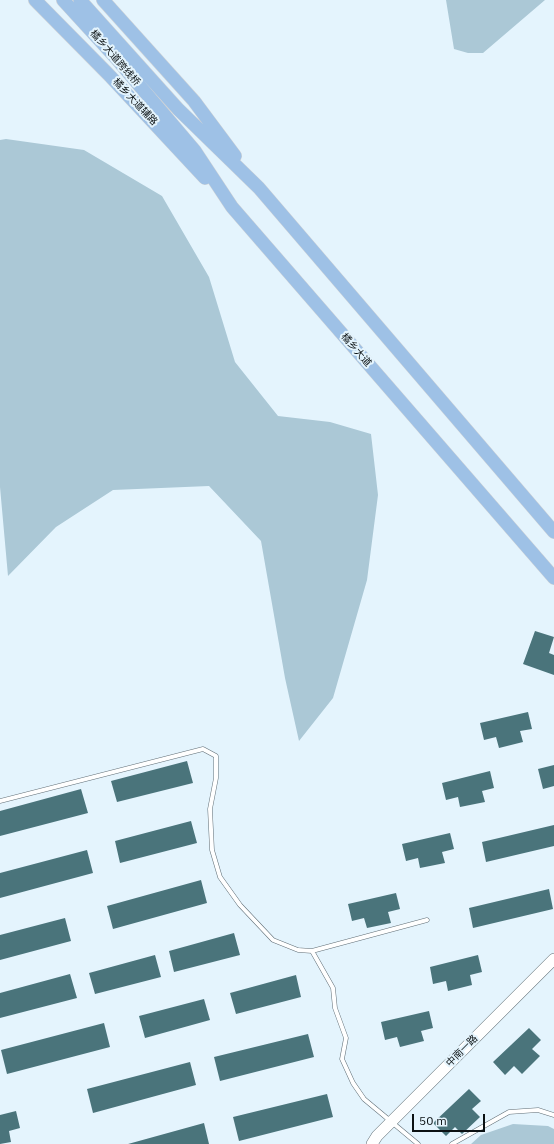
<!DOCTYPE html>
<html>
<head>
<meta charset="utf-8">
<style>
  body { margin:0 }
  #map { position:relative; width:554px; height:1144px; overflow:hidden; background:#e4f4fd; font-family:"IBM Plex Sans",sans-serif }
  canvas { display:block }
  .scale { position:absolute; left:412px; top:1114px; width:73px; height:18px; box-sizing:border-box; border:2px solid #0b1113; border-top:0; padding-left:5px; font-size:12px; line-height:14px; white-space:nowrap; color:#0b1113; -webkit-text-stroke:3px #e4f4fd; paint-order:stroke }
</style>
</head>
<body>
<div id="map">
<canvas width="554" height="1144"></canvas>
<div class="scale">50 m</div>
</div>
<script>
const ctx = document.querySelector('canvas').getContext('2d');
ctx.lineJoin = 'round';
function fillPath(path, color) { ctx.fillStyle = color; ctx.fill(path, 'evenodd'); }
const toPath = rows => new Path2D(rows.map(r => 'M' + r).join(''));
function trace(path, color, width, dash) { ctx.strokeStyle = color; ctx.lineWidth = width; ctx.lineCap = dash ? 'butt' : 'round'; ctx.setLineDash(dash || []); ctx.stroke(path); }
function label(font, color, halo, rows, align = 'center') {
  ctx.font = font + ' "IBM Plex Sans","Noto Sans SC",sans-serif'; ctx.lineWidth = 4; ctx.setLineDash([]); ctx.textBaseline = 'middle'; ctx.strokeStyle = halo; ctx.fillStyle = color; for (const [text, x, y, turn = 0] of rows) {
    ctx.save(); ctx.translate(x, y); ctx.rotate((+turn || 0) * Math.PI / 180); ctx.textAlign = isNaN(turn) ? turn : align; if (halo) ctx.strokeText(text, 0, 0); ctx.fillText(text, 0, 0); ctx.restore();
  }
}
const green = toPath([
  [446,0,545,0,483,53,468,53,454,49],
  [6,139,84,150,162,196,209,277,235,362,278,416,330,422,371,434,378,495,367,580,333,698,299,741,285,678,261,541,209,486,113,490,56,527,8,576,0,487,0,140],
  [513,1124,548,1126,554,1129,554,1144,471,1144,481,1135]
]);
const building = toPath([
  [535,631,554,637,549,653,554,655,554,675,523,664],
  [528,712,532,729,520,731,523,742,499,748,496,737,484,740,480,723],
  [187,761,193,783,117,802,111,781],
  [554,765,554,786,543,789,538,769],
  [490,771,494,788,482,791,485,802,460,807,458,797,446,800,442,783],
  [81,789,88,813,0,836,0,811],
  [191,821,197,843,120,863,115,841],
  [554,825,554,846,486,862,482,842],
  [450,833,454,849,442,852,445,863,420,868,418,858,406,861,402,844],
  [87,850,93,873,0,898,0,873],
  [201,880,207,903,113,929,107,906],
  [549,889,553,909,473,928,469,908],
  [396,893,400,909,388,912,391,923,367,928,364,918,352,921,348,904],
  [65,918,71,941,0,960,0,935],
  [234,933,240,955,174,972,169,951],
  [155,955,161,977,95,994,89,973],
  [478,955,482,972,470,975,472,985,448,991,446,981,433,984,430,967],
  [70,974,77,998,0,1018,0,993],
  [296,975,301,997,236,1014,230,993],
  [204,999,210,1020,145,1038,139,1016],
  [429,1011,433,1028,421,1031,424,1041,400,1047,397,1037,385,1040,381,1022],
  [104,1023,110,1047,7,1074,1,1050],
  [529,1028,541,1040,532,1049,540,1056,522,1074,514,1066,505,1075,493,1062],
  [308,1034,314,1057,220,1081,214,1057],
  [190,1062,196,1085,93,1113,87,1089],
  [469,1089,481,1101,472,1109,480,1117,462,1134,455,1127,446,1136,433,1123],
  [327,1094,333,1117,239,1141,233,1117],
  [16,1111,20,1128,9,1131,11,1142,0,1144,0,1115],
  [204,1123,209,1144,128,1144]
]);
const service = toPath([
  [0,801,203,749,216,756,216,778,210,809,212,850,220,877,240,905,273,940,298,950,312,951,427,920],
  [312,951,333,988,335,1008,346,1038,342,1059,353,1083,364,1099,418,1144],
  [452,1144,509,1112,538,1110,554,1115]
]);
const tertiary = toPath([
  [372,1144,377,1136,554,959]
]);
const primary = toPath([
  [35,0,110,76,205,178],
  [63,0,116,58,195,151,232,207,554,578],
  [80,0,178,109,259,188,554,532],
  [103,0,194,101,235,156]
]);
const streetNames = [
  ["橘乡大道跨线桥",115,58,49],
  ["橘乡大道辅路",135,102,47],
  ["橘乡大道",356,350,49],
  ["中南一路",462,1051,-45]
];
fillPath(green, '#abc8d6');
fillPath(building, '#4a747b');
trace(service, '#606e76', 5);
trace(tertiary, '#606e76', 12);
trace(primary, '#d3d4d5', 14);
trace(service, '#fff', 4);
trace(tertiary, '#fff', 11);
trace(primary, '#9ec1e6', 13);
label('10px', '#0b1113', '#e4f4fd', streetNames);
</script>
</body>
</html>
